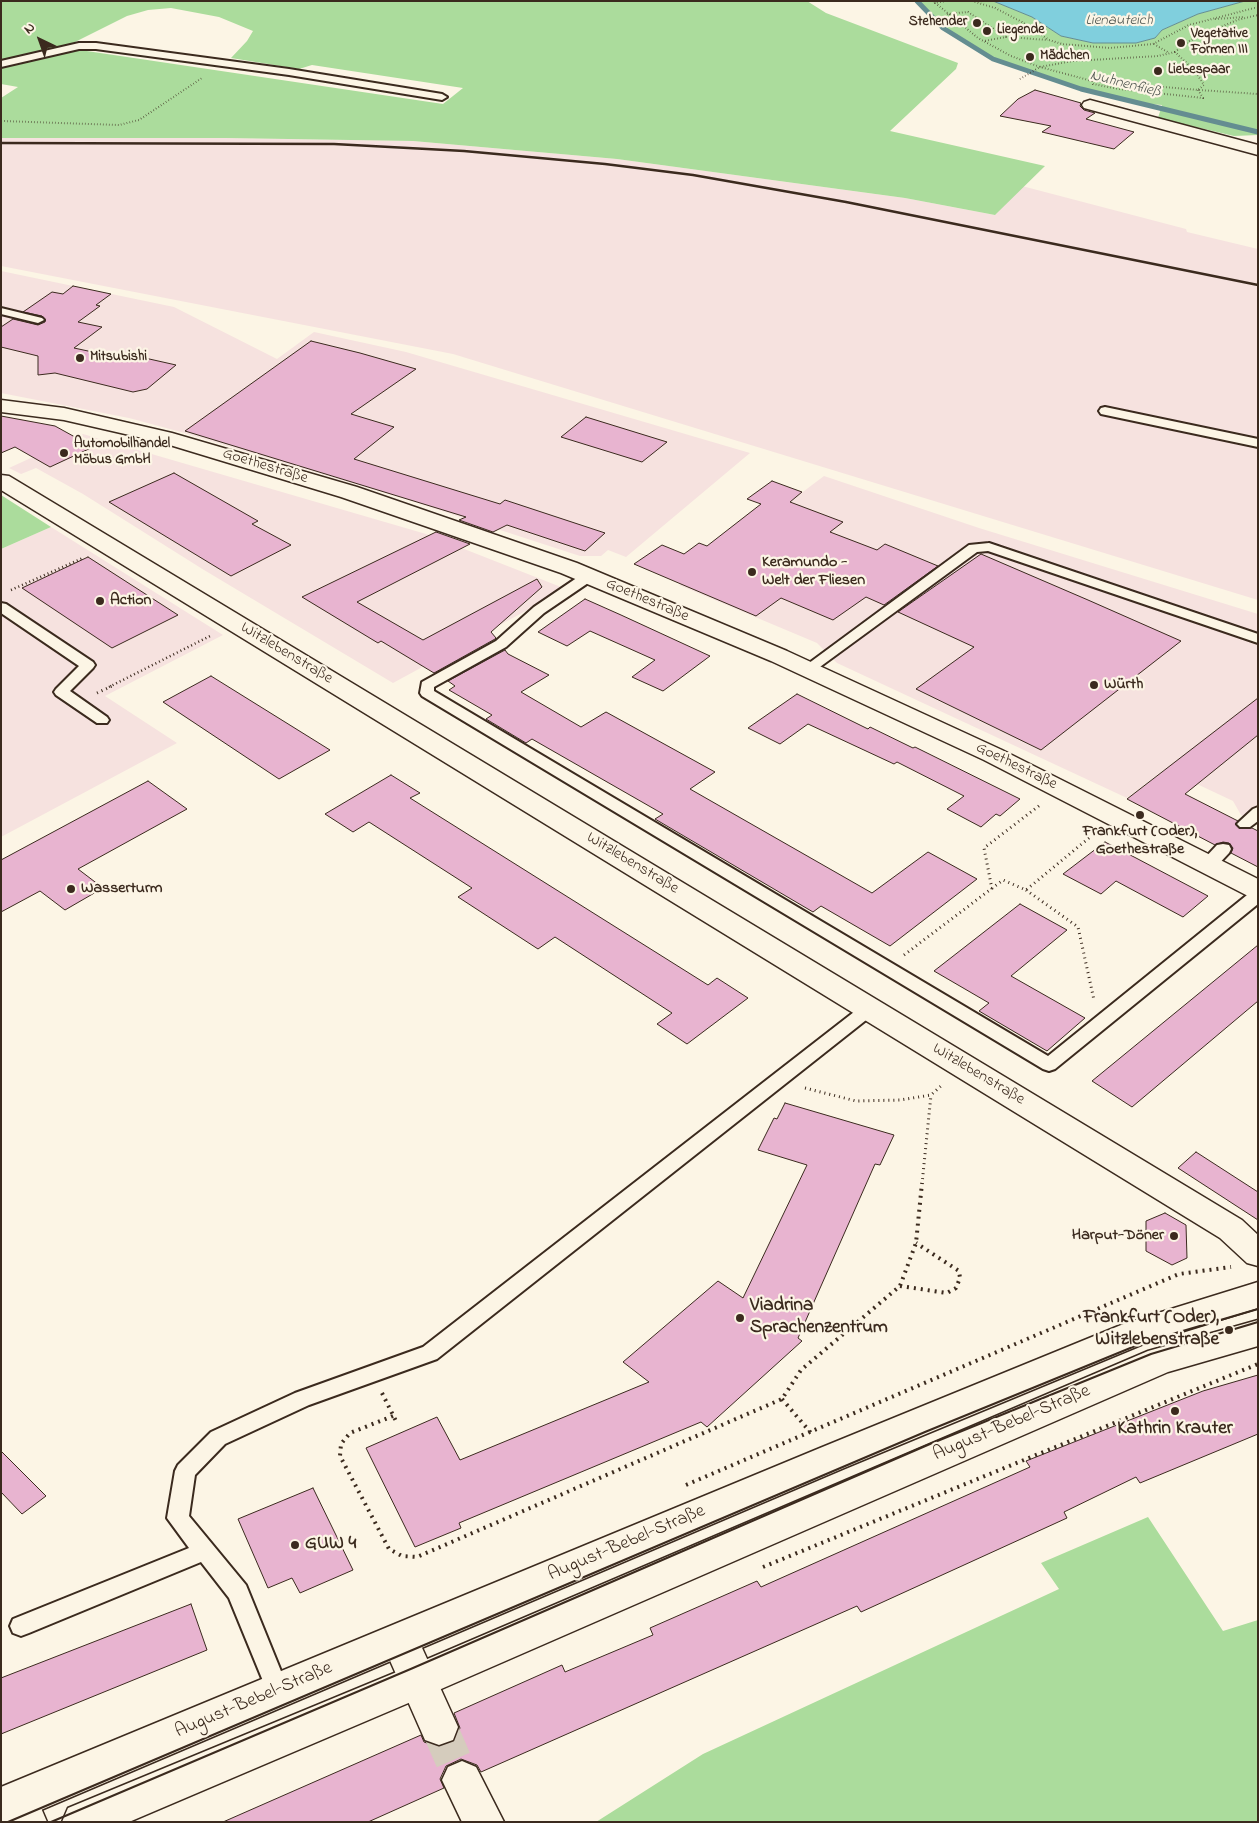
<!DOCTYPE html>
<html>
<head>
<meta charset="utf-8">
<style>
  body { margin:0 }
  #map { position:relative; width:1259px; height:1823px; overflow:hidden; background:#fcf5e5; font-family:"Indie Flower",sans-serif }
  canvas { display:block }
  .frame { position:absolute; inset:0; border:2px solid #3b2a1e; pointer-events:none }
  .north { position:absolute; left:15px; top:15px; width:50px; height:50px; -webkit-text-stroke:4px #fcf5e5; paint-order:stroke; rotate:318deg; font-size:14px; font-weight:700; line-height:20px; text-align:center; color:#3b2a1e }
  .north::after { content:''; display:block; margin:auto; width:18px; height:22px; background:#3b2a1e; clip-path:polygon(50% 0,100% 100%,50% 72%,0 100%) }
</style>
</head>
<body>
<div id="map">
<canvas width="1259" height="1823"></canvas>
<div class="frame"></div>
<div class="north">N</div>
</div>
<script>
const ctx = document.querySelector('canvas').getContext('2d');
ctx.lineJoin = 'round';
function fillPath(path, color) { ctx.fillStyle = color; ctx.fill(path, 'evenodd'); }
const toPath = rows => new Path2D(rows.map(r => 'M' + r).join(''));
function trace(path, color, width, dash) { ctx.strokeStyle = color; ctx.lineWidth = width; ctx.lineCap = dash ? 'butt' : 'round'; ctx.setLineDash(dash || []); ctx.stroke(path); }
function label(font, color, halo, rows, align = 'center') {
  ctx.font = font + ' "Indie Flower",sans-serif'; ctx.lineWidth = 4.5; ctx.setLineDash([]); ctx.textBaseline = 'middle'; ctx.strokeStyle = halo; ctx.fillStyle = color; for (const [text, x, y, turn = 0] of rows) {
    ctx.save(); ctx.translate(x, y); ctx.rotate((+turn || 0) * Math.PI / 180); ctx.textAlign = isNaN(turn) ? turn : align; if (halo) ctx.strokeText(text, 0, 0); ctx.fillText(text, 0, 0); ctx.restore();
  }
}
const built = toPath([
  [1,138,226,138,413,141,617,159,905,198,995,215,1022,186,1186,229,1187,232,1258,249,1258,600,453,354,1,266],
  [1,271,174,307,277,359,314,332,406,352,750,453,626,557,608,550,601,556,580,556,408,500,181,432,129,418,1,393],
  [83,434,426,534,566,589,393,683,204,570,83,494,36,468,21,474,9,468],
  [824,476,979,528,1258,614,1258,824,1241,815,1233,801,1165,769,1127,798,837,663,817,643,679,585],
  [51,527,223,635,105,696,177,743,1,837,1,549]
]);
const green = toPath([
  [1,1,807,1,826,13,958,63,956,69,890,131,1045,166,995,215,905,198,617,159,413,141,226,138,1,138,1,98,18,87,1,84,1,68,80,50,443,104,463,88,312,65,299,69,231,58,247,41,253,31,219,17,171,8,148,10,127,16,69,45,1,60],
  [918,1,993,1,1032,17,1061,36,1093,43,1136,43,1155,38,1162,30,1198,14,1245,1,1258,1,1258,135,1234,136,1158,118,1162,105,1136,103,1071,86,999,60,957,38],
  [1,495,51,527,1,549],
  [1148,1517,1223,1631,1258,1620,1258,1822,596,1822,703,1754,1059,1589,1041,1563]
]);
const water = toPath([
  [993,1,1245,1,1198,14,1162,30,1155,38,1136,43,1093,43,1061,36,1032,17,993,1]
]);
const stream = toPath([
  [917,1,943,28,993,59,1081,89,1258,132]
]);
const building = toPath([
  [1035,90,1081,103,1080,106,1084,110,1095,113,1086,119,1134,132,1114,149,1042,132,1051,126,1000,116,1018,99,1035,90],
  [73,286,111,294,96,305,100,306,78,322,102,327,74,348,130,360,136,356,176,365,147,389,133,392,55,373,38,375,38,356,1,347,1,327,13,319,38,325,45,322,45,319,42,316,23,312,52,292,63,294,73,286],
  [311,341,360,353,416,369,351,414,394,427,354,459,500,504,505,500,605,533,585,551,507,525,493,532,459,520,466,517,185,431,311,341],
  [1,416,55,426,93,447,50,467,15,447,1,453,1,416],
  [586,417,667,442,642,462,561,437,586,417],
  [174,473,258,521,252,524,291,545,231,576,109,502,174,473],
  [772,481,802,492,790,502,843,522,830,532,877,550,885,544,938,566,884,605,866,597,833,620,781,598,756,616,634,564,662,545,684,554,699,543,707,546,761,504,747,499,772,481],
  [436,532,470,544,357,602,423,640,537,579,542,587,491,632,496,638,495,639,434,673,381,641,378,643,302,597,436,532],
  [981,554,1088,600,1181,641,1041,750,916,689,974,647,898,612,981,554],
  [88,557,178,615,112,648,22,588,88,557],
  [585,599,621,615,710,656,663,691,632,677,655,660,590,631,567,646,538,632,585,599],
  [505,650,508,654,549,675,521,692,581,727,606,712,715,772,690,789,872,893,928,852,977,879,890,946,821,906,813,912,655,819,663,814,532,739,526,743,486,719,492,715,449,690,455,686,448,681,505,650],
  [211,676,330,750,279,779,163,702,211,676],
  [797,694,868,729,870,727,913,748,915,747,1020,799,1000,816,996,814,981,827,947,809,964,796,897,762,894,764,808,724,780,744,748,728,797,694],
  [1258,698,1258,735,1185,794,1238,821,1235,824,1239,828,1252,828,1258,831,1258,867,1231,853,1233,848,1229,843,1223,842,1215,845,1127,799,1258,698],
  [391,775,420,793,410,798,708,985,717,978,748,998,687,1044,657,1024,672,1013,555,937,538,949,458,897,472,888,369,822,353,832,325,814,391,775],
  [148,781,187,809,78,869,103,888,65,910,40,891,1,912,1,860,148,781],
  [1105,842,1136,858,1208,896,1183,917,1116,881,1101,894,1063,874,1105,842],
  [1020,904,1067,930,1011,976,1085,1018,1047,1051,979,1011,989,1003,934,971,1020,904],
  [1258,945,1258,1001,1132,1107,1092,1081,1258,945],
  [785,1103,894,1135,880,1165,875,1164,798,1338,802,1341,707,1427,701,1422,459,1523,461,1528,415,1547,366,1448,437,1417,460,1460,649,1382,623,1362,718,1281,743,1298,807,1165,758,1150,774,1118,777,1119,785,1103],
  [1196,1152,1258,1192,1258,1220,1178,1168,1196,1152],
  [1165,1213,1186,1225,1187,1258,1172,1265,1146,1251,1146,1221,1165,1213],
  [1258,1375,1258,1434,1140,1483,1136,1477,1064,1512,1067,1518,861,1612,857,1606,481,1772,477,1765,461,1759,446,1766,440,1779,444,1788,368,1822,223,1822,421,1735,424,1742,438,1747,454,1742,460,1728,454,1713,562,1665,565,1672,653,1635,650,1628,757,1581,761,1587,1030,1467,1026,1461,1203,1391,1258,1375],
  [1,1451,46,1496,22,1514,1,1492,1,1451],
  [313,1488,353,1570,300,1593,292,1578,268,1588,238,1519,313,1488],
  [191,1604,207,1650,1,1734,1,1678,191,1604]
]);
const minorTunnel = toPath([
  [439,1727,462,1780]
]);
const pathFar3 = toPath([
  [933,1,978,38,1011,56,1040,67,1092,81,1198,90,1204,85,1194,70,1175,52,1189,41,1237,20,1258,15],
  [972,1,995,8,1022,22,1049,40,1062,44,1110,48,1153,44,1189,25,1258,7],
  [934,3,946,1],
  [947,14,968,12,1006,37,984,41],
  [1215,19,1244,17],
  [1006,37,1048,40],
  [1154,44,1169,53],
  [1020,79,1040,67,1073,61,1158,56,1175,52],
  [1092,81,1093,84,1119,89,1203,98,1198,90],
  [1199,90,1258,94],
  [1,121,119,125,139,120,202,78]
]);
const pathFar2 = toPath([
  [11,590,83,558],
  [109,687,210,636]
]);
const pathFar1 = toPath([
  [97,693,112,686],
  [992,889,984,848,1040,805],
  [1026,890,1078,927,1094,1000],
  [904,955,1003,880,1026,890,1095,833],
  [805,1088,856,1101,900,1100,931,1095,942,1085],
  [922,1184,931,1095]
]);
const path = toPath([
  [900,1286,947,1293,956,1288,960,1278,959,1271,916,1243],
  [382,1393,396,1421],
  [782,1399,811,1433],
  [393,1416,350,1433,341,1444,340,1456,389,1549,402,1556,417,1557,782,1399,801,1370,900,1286,916,1243,922,1183],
  [686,1485,1179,1274,1231,1267],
  [763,1567,1258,1364]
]);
const service = toPath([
  [79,43,96,43,289,69,442,94,447,97,442,100,289,75,96,49,79,49,1,67,1,61,79,43],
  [1,308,42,318,44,320,38,323,1,314,1,308],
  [1105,407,1258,439,1258,447,1101,414,1099,411,1101,408,1105,407],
  [989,543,1258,634,1258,643,988,551,977,552,813,672,808,673,803,672,801,669,969,545,989,543],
  [589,572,594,573,596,576,594,579,544,613,506,647,434,687,434,691,1048,1056,1252,891,1258,890,1258,904,1055,1069,1049,1071,1043,1069,422,696,420,693,422,682,496,641,534,607,584,573,589,572],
  [1,603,6,604,93,662,95,665,93,668,70,691,107,717,109,720,107,723,97,723,56,695,54,692,56,689,79,666,1,613,1,603],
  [1258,807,1258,821,1250,827,1240,827,1237,824,1240,821,1253,809,1258,807],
  [1223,844,1229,845,1231,849,1229,853,1214,869,1202,869,1200,865,1202,861,1217,845,1223,844],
  [869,1003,875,1005,878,1009,875,1013,437,1359,309,1405,225,1444,195,1475,189,1516,246,1585,289,1691,286,1698,278,1701,270,1698,229,1598,201,1562,29,1633,21,1636,13,1633,10,1626,13,1619,189,1548,167,1518,175,1471,178,1465,211,1432,295,1393,423,1347,863,1005,869,1003]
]);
const minor = toPath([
  [1090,100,1258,145,1258,155,1084,108,1082,105,1084,102,1090,100],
  [1,400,64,408,172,433,357,487,577,563,787,651,1002,750,1258,879,1258,899,1248,896,984,760,771,661,561,573,341,497,160,442,64,420,1,412,1,400],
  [1,475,9,476,1242,1220,1258,1235,1258,1266,1247,1263,1220,1238,1,490,1,475],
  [400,1623,413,1628,458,1727,453,1740,439,1745,425,1740,381,1640,387,1628,400,1623],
  [462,1761,476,1767,504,1822,462,1822,442,1780,448,1767,462,1761],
  [14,1783,28,1788,41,1808,47,1822,4,1822,1,1818,1,1788,14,1783]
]);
const tertiary = toPath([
  [1258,1282,1258,1308,1148,1342,844,1468,15,1821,1,1822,1,1787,820,1448,1126,1323,1258,1282],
  [1258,1320,1258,1346,1168,1372,432,1693,129,1822,62,1822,68,1808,404,1669,1148,1351,1258,1320]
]);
const tram = toPath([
  [8,1822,925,1432,1145,1342,1258,1309],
  [51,1822,413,1668,930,1444,1151,1354,1258,1322]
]);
const rail = toPath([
  [1,143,334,144,464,151,605,164,693,175,846,202,1258,285]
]);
const markers = [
  [977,23,5,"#3b2a1e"],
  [987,31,5,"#3b2a1e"],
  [1181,43,5,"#3b2a1e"],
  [1030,57,5,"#3b2a1e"],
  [1158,71,5,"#3b2a1e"],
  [80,358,5,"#3b2a1e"],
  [64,453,5,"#3b2a1e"],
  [752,572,5,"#3b2a1e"],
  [100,601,5,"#3b2a1e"],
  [1094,685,5,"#3b2a1e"],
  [1140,815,5,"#3b2a1e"],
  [71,889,5,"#3b2a1e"],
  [1174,1236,5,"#3b2a1e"],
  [740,1318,5,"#3b2a1e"],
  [1229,1330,5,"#3b2a1e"],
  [1175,1411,5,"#3b2a1e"],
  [295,1545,5,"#3b2a1e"]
];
const farPoinames = [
  ["Stehender",967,23,"right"],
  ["Liegende",997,31],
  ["Vegetative",1191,35],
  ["Formen III",1191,51],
  ["Mädchen",1040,57],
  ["Liebespaar",1168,71],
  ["Mitsubishi",90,358],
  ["Automobilhandel",74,445],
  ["Möbus GmbH",74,461]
];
const farWaternames = [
  ["Lienauteich",1119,22],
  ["Nuhnenfließ",1125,85,14]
];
const streetNames = [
  ["Goethestraße",265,467,17],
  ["Goethestraße",647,601,23],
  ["Witzlebenstraße",286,654,31],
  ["Goethestraße",1016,767,26],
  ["Witzlebenstraße",632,864,31],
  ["Witzlebenstraße",978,1075,31]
];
const poiNames = [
  ["Keramundo -",762,563],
  ["Welt der Fliesen",762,581],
  ["Action",110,601],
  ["Würth",1104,685],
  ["Frankfurt (Oder),",1140,832,"center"],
  ["Goethestraße",1140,850,"center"],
  ["Wasserturm",81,889],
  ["Harput-Döner",1164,1236,"right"]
];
const nearPoinames = [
  ["Viadrina",750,1307],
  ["Sprachenzentrum",750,1329],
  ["Frankfurt (Oder),",1219,1319,"right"],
  ["Witzlebenstraße",1219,1341,"right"],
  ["Kathrin Krauter",1175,1430,"center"],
  ["GUW 4",305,1545]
];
const nearStreetnames = [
  ["August-Bebel-Straße",1012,1424,-23],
  ["August-Bebel-Straße",627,1544,-23],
  ["August-Bebel-Straße",254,1701,-23]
];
fillPath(built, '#f6e2df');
fillPath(green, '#abdc9c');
fillPath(water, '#80cfdd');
trace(water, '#648d91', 1);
trace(stream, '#648d91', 5);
fillPath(building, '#e8b4d0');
trace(building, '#3b2a1e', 1);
trace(minorTunnel, '#d5ccbd', 36, [36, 18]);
trace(service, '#3b2a1e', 4);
trace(minor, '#3b2a1e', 3);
trace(tertiary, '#3b2a1e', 3);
trace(pathFar3, '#3b2a1e', 2, [0.5, 2.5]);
trace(pathFar2, '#3b2a1e', 2.5, [1, 3]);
trace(pathFar1, '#3b2a1e', 3, [1, 4]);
trace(path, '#3b2a1e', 4, [2, 5]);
fillPath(service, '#fcf5e5');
fillPath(minor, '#fcf5e5');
fillPath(tertiary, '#fcf5e5');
trace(tram, '#3b2a1e', 2);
trace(rail, '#3b2a1e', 2.5);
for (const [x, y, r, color] of markers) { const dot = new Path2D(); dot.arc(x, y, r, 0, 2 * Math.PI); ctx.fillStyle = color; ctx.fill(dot); trace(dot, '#fcf5e5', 2); }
label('bold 14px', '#3b2a1e', '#fcf5e5', farPoinames, 'left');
label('italic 15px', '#4c534e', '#fcf5e5', farWaternames);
label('16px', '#3b2a1e', '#fcf5e5', streetNames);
label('bold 16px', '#3b2a1e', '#fcf5e5', poiNames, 'left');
label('bold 19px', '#3b2a1e', '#fcf5e5', nearPoinames, 'left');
label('19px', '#3b2a1e', '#fcf5e5', nearStreetnames);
</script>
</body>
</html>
